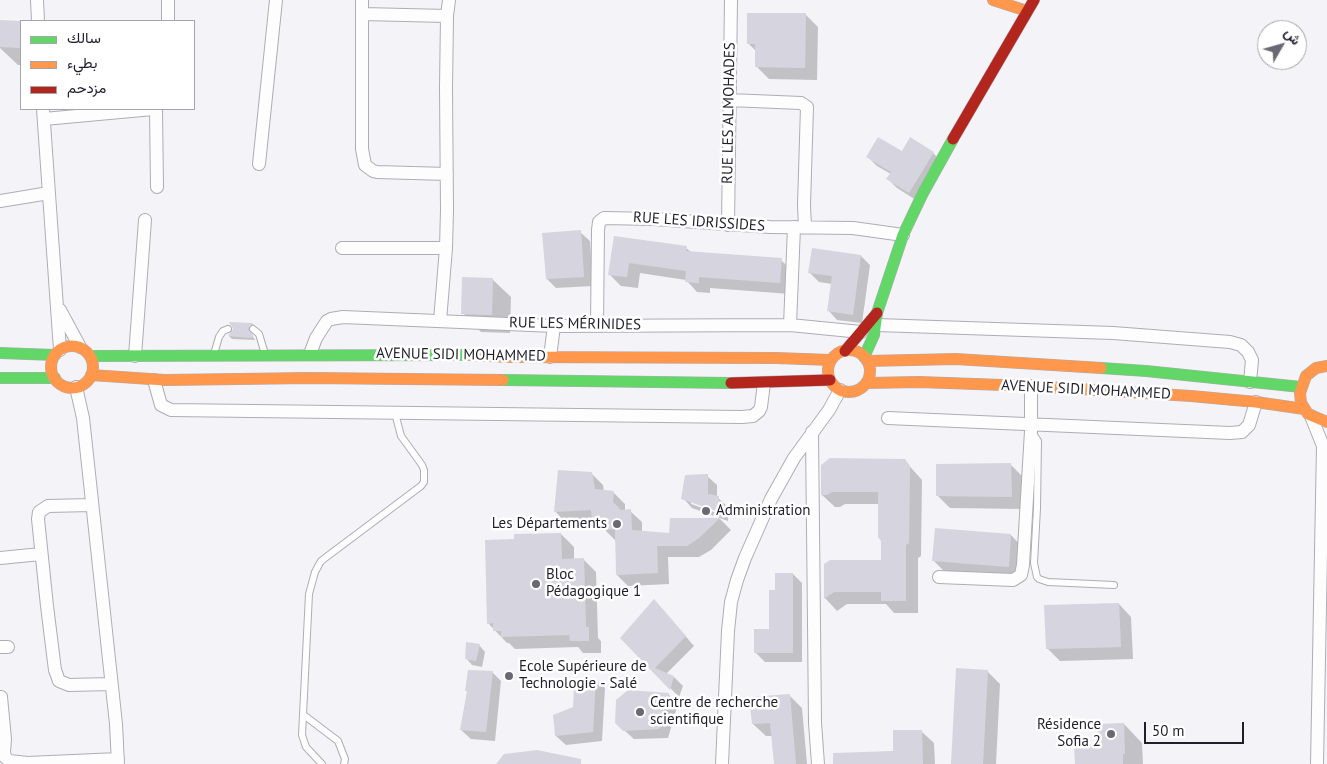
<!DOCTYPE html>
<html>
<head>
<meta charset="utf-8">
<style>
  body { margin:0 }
  #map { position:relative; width:1327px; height:764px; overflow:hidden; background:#f3f3f8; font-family:"PT Sans",Vazirmatn,sans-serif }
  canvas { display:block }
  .legend { position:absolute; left:20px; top:20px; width:175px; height:90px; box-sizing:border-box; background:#fff; border:1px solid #a6a5aa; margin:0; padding:6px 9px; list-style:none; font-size:15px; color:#201e2b }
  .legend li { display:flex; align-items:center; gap:10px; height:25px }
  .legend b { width:25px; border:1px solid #a6a5aa }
  .north { position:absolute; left:1257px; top:20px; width:50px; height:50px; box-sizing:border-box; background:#fff; border:1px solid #a6a5aa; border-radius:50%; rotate:52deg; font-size:14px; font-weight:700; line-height:20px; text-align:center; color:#201e2b }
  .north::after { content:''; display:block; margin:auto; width:18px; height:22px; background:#6a6973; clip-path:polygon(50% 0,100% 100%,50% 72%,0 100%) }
  .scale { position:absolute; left:1144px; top:722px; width:100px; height:22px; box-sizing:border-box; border:2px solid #201e2b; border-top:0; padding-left:6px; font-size:15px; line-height:18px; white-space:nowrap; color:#201e2b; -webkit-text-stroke:4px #fff; paint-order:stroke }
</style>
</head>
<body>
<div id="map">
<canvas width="1327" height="764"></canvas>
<ul class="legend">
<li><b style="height:6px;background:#63d668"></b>سالك</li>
<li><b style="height:6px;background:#ff974d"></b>بطيء</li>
<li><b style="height:6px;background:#b3261e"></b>مزدحم</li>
</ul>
<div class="north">ش</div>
<div class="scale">50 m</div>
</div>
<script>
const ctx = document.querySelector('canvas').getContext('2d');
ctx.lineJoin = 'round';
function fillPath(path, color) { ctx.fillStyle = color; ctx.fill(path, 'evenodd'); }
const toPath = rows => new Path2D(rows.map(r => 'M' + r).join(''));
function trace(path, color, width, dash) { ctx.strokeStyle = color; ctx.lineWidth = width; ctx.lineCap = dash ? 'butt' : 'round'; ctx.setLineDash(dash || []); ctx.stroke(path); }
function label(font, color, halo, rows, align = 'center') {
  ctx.font = font + ' "PT Sans",sans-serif'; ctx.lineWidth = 5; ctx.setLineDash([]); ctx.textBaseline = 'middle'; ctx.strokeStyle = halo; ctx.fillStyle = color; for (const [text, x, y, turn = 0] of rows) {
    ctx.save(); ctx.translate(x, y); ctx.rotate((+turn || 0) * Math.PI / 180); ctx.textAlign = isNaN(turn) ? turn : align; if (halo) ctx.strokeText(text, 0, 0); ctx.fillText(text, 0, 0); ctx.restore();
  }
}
const shadow = toPath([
  [806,15,818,27,817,80,769,79,757,67,757,52,748,43],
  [0,22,21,22,21,65,18,65,0,48],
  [902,153,933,153,942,162,919,202,897,188,888,179,891,174,877,166,868,157],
  [580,232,590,241,593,286,556,288,547,279],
  [615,237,686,248,691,252,781,260,792,271,790,294,710,288,710,293,697,292,686,280,640,273,638,288,621,286,609,274],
  [861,256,870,265,862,323,837,320,828,310,832,284,819,282,809,272],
  [492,279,511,297,510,333,481,332,463,313],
  [231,323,253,324,255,327,250,332,255,340,232,339,229,336,234,329],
  [904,460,922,480,921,556,918,558,918,613,894,613,886,604,847,604,837,611,825,598,825,564,882,562,879,504,845,504,840,507,835,507,822,495],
  [1010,464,1023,477,1024,509,950,508,938,496],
  [591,473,603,485,604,492,614,493,625,504,625,511,630,511,642,522,642,532,670,534,671,519,720,519,731,530,711,550,699,557,668,557,669,584,628,586,617,575,616,541,597,522,566,523,555,511],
  [707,476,717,485,717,497,728,507,728,521,692,508,683,498],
  [691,501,725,513,725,516,691,504],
  [561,534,574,547,574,560,584,560,596,572,598,638,601,641,601,653,583,653,578,647,515,649,509,643,507,643,488,623,515,540],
  [1011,535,1023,548,1021,579,946,573,934,561],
  [793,574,802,583,802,662,765,662,755,652,770,631,777,591],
  [1119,604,1131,617,1133,659,1060,661,1047,648],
  [663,610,694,646,666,674,674,677,683,686,679,697,622,638],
  [479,645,485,652,482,667,472,665,466,658],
  [987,671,1000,684,996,764,952,764],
  [492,672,501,681,495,741,471,739,461,730],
  [595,679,605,688,602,741,566,745,556,736],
  [668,694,678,704,668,738,634,739,616,723],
  [789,695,802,708,807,764,772,764,775,764,772,736,766,736,753,724],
  [1124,724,1142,743,1143,764,1077,764],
  [921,731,934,743,935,764,834,764,894,752]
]);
const building = toPath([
  [747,13,806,13,805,68,755,67,755,44,747,44],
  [0,20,21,21,21,48,0,47],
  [878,137,902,151,910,137,934,152,909,193,886,179,891,172,866,157],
  [581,230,584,277,546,279,542,233],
  [614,236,687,246,686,251,782,258,780,283,699,277,699,283,685,282,686,271,629,263,627,277,608,275],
  [812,248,861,255,853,315,827,311,832,276,808,273],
  [462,277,493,278,492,315,461,314],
  [229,322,253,323,248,329,253,335,252,338,228,336,233,329],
  [830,458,905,459,910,466,909,543,906,545,906,601,881,601,881,592,834,592,824,599,824,564,830,560,881,560,881,541,878,537,878,492,832,492,827,495,821,495,821,465],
  [1011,463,1012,497,936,496,936,464],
  [558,470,592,472,595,489,614,491,613,502,621,510,631,509,632,530,669,533,670,518,720,518,699,538,687,546,657,546,658,573,616,575,615,529,603,530,602,519,592,519,591,510,554,512],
  [708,474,708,494,719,496,719,512,681,499,685,475],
  [935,528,1011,534,1009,567,932,561],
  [561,533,562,559,584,558,586,627,589,627,589,641,570,641,569,635,501,637,501,631,493,631,493,623,487,624,485,540,514,539,514,534],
  [775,573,793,573,793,653,754,653,754,629,769,629,769,590,775,590],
  [654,599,686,636,655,668,674,676,670,690,620,638],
  [1119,603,1121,647,1046,649,1044,605],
  [466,642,480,644,476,661,465,659],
  [956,668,988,670,983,764,951,764],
  [468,670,493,671,486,732,460,730,467,691,465,691],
  [596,678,593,732,555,736,553,715,573,707,574,684],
  [628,690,669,693,659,729,623,731,615,723,616,700],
  [790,694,796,764,774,764,770,723,752,724,749,697],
  [1124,723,1125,754,1123,754,1123,764,1075,764,1074,746,1098,745,1097,724],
  [893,730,922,730,923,764,833,764,833,753,893,751],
  [537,750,581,759,581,764,496,764,504,754]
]);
const lane = toPath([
  [253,329,259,334,265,354],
  [214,354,219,337,223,331,228,329],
  [1032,432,1038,441,1037,508,1034,563,1037,577,1039,579,1048,582,1114,585],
  [305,716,338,741,345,759,344,764],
  [322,764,306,747,302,735,309,594,315,572,321,561,421,486,424,482,424,470,422,465,401,436,395,413]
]);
const street = toPath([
  [37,0,38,21],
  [168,0,168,21],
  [362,0,362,149,365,165,373,171,377,172,447,174],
  [363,14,447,16],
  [729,100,801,103,807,107,804,205,805,227],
  [43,109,60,350],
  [156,109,157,187],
  [44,119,153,109],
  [259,164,276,0],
  [0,201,49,193],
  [728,225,731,0],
  [342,248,446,248],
  [60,310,80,347],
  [440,321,446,248,447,210,446,88,447,16,449,0],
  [597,325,598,230,599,222,604,218,654,219,770,227,853,228,903,235],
  [790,325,794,227],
  [877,325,1113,333,1230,342,1241,345,1248,352,1252,360,1250,382],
  [310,354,316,338,327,321,331,319,343,317,554,326,790,325,861,332],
  [135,356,145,220],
  [550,357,554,326],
  [154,380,161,405,171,410,742,417,753,416,759,411,761,407,764,383],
  [76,387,83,418,116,724,118,764],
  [1311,416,1323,446,1317,764],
  [888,418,1230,433,1242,432,1249,425,1256,402],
  [812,432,814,624,815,723,818,764],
  [91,505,48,506,39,512,38,519,47,606,55,670,59,681,69,685,111,684],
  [0,558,41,554],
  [939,577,1013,580,1021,575,1023,565,1031,431,1031,386],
  [0,647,8,647],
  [1,697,5,739,4,752,5,757,9,761,28,763,118,759],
  [722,764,728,631,731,602,737,580,745,558,771,499,794,458,829,410,840,390]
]);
const fast = toPath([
  [0,353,55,355],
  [90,356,469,355],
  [864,357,874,335,877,313,903,235,923,193,953,139],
  [1101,368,1146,371,1301,387],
  [0,378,55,378],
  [503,380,731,383]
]);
const slow = toPath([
  [993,0,1027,11],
  '51 367a21 21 0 1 1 42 0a21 21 0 1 1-42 0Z',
  '828 371a21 21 0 1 1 42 0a21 21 0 1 1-42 0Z',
  [469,355,508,357,776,358,831,360],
  [867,361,956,359,1101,368],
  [1327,366,1316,368,1306,376,1300,393,1301,403,1308,414,1327,422],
  [91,375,165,380,310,378,503,380],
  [866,383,919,382,1031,386,1191,396,1256,402,1304,409]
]);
const jam = toPath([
  [953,139,1034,0],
  [845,351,877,313],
  [731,383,830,380]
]);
const markers = [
  [706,511,5,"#6a6973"],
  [617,524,5,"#6a6973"],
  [536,584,5,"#6a6973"],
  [509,676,5,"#6a6973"],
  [640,712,5,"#6a6973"],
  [1111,734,5,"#6a6973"]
];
const streetNames = [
  ["RUE LES ALMOHADES",729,113,-89],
  ["RUE LES IDRISSIDES",699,222,4],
  ["RUE LES MÉRINIDES",575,324,1],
  ["AVENUE SIDI MOHAMMED",461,355,1],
  ["AVENUE SIDI MOHAMMED",1086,390,3]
];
const poiNames = [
  ["Administration",716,511],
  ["Les Départements",607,524,"right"],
  ["Bloc",546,575],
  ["Pédagogique 1",546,592],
  ["Ecole Supérieure de",519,667],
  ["Technologie - Salé",519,684],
  ["Centre de recherche",650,703],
  ["scientifique",650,720],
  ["Résidence",1101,725,"right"],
  ["Sofia 2",1101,742,"right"]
];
fillPath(shadow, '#0003');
fillPath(building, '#d6d5df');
trace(lane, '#aeadb6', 8);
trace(street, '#aeadb6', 14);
trace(fast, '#aeadb6', 12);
trace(slow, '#aeadb6', 12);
trace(jam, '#aeadb6', 12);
trace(lane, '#fdfdfe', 6);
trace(street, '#fdfdfe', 12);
trace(fast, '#63d668', 11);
trace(slow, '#ff974d', 11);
trace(jam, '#b3261e', 11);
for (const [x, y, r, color] of markers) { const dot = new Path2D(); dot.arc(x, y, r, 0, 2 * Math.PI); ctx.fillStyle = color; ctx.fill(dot); trace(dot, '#fff', 2); }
label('15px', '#201e2b', '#fff', streetNames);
label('15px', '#201e2b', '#fff', poiNames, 'left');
</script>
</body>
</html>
